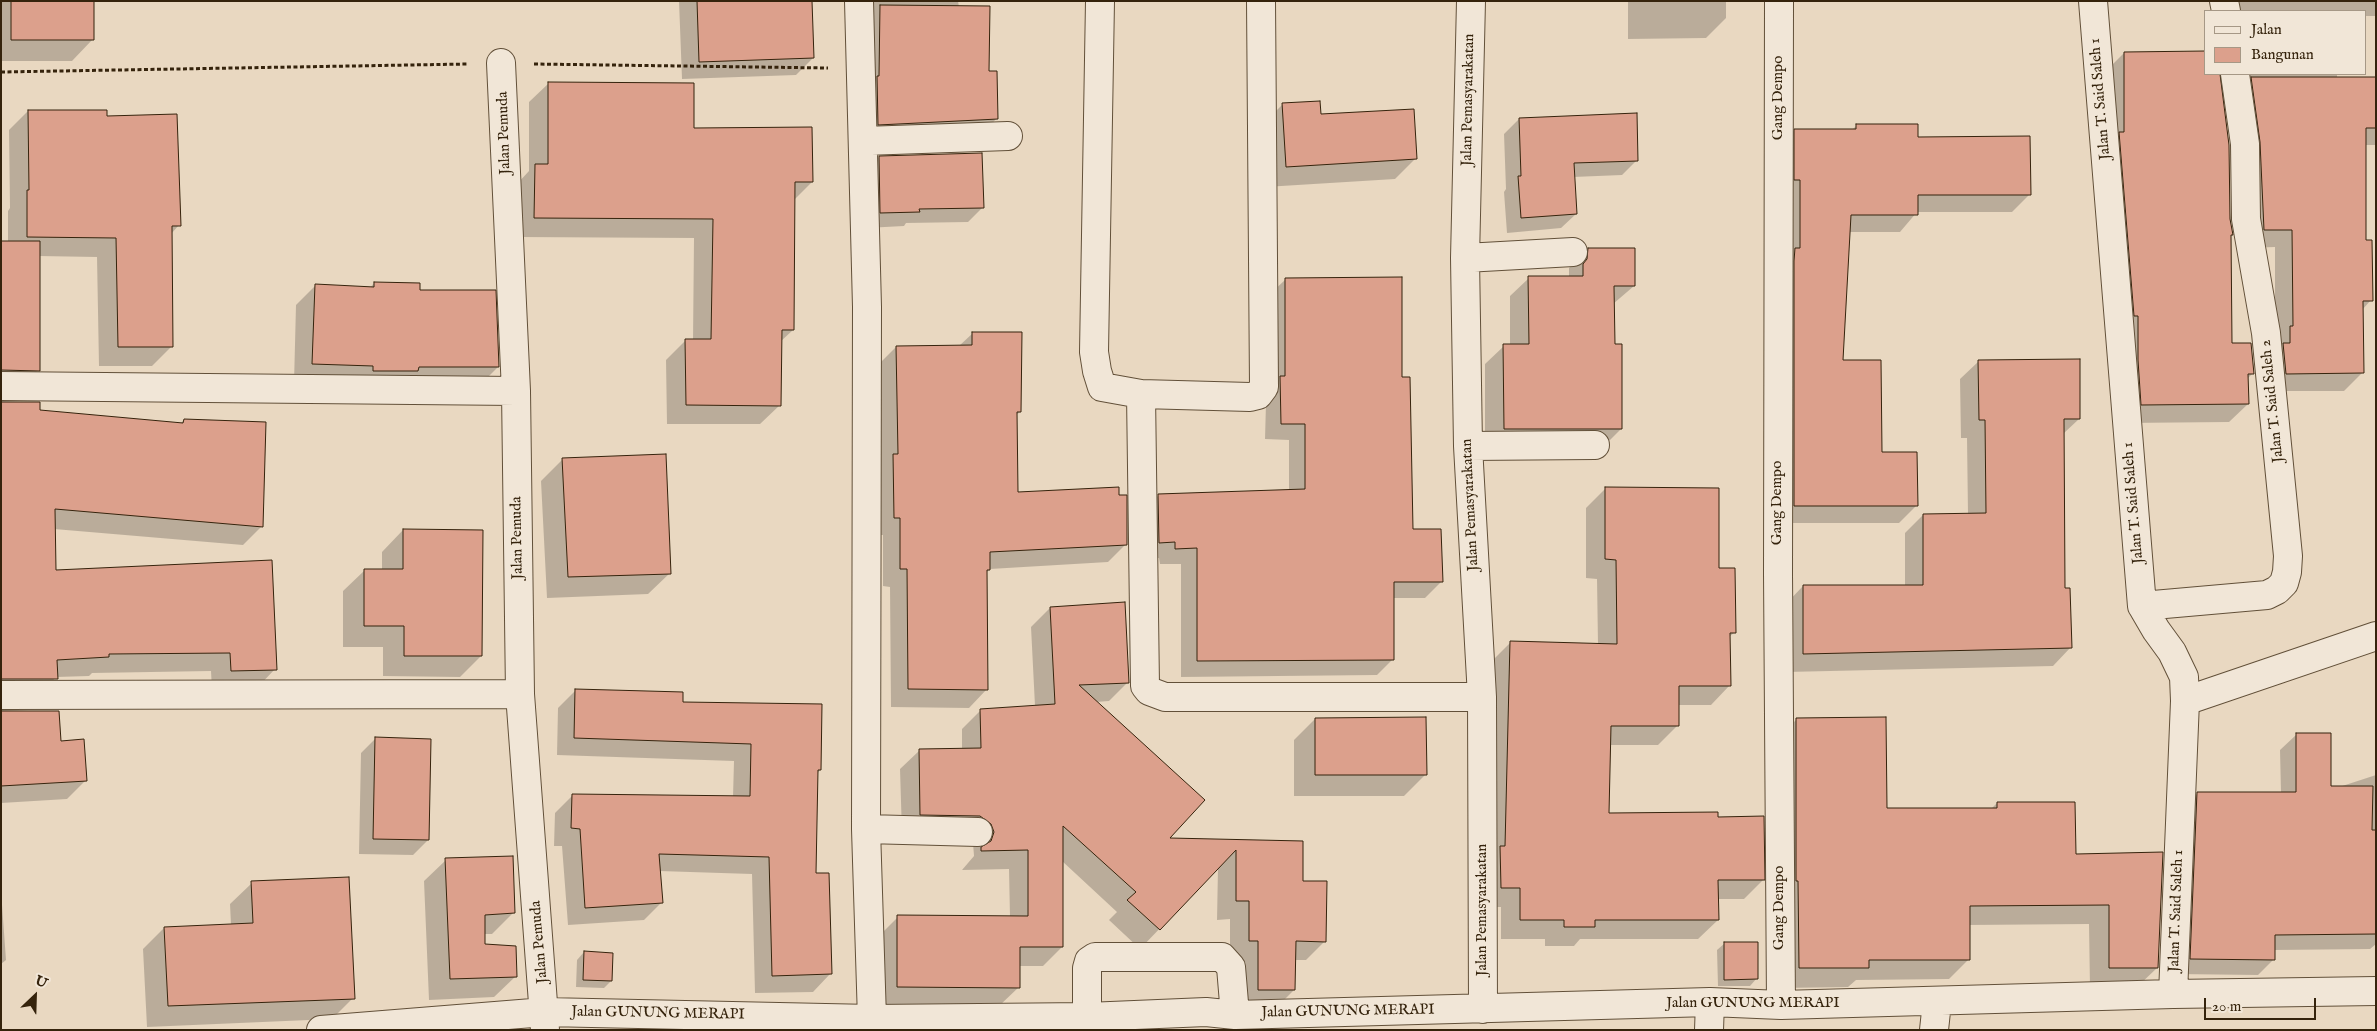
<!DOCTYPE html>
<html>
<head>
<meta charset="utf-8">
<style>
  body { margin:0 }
  #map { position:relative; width:2377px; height:1031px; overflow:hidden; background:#e9d8c1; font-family:"IM FELL English",serif }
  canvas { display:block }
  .frame { position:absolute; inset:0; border:2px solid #35230c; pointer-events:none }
  .legend { position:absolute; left:2204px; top:10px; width:162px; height:65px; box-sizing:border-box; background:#f1e6d7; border:1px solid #a69886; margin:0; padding:6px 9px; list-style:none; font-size:15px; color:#35230c }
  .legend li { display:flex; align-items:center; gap:10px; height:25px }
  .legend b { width:25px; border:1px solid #a69886 }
  .north { position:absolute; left:10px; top:971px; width:50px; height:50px; -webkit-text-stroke:4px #f1e6d7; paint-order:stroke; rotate:24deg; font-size:14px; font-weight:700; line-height:20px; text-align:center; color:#35230c }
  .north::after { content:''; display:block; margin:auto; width:18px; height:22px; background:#35230c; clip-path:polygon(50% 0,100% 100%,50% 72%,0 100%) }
  .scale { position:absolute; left:2204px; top:998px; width:112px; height:22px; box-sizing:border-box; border:2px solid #35230c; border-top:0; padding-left:6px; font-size:15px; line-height:18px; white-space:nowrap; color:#35230c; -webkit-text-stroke:4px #f1e6d7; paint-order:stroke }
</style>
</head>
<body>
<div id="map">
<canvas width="2377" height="1031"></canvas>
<div class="frame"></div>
<ul class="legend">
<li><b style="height:6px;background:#f1e6d7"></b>Jalan</li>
<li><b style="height:14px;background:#dca08c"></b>Bangunan</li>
</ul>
<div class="north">U</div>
<div class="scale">20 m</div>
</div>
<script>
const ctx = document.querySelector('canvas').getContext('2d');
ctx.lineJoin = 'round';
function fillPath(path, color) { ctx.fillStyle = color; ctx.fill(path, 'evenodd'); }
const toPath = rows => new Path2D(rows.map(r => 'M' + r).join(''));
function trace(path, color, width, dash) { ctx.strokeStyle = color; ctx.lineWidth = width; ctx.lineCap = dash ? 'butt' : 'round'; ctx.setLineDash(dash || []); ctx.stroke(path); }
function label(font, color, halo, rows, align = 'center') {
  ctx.font = font + ' "IM FELL English",serif'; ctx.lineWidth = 4; ctx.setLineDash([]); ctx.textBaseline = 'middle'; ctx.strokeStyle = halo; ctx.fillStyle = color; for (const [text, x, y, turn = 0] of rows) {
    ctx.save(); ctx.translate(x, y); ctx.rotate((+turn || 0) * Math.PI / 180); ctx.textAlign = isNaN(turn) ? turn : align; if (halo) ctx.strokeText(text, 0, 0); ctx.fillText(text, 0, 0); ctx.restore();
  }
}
const shadow = toPath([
  [1,1,93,1,93,39,72,61,1,61],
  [679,1,811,1,813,58,796,75,682,79],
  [863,1,958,1,959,7,988,73,997,118,980,136,861,141],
  [1628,1,1726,1,1726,18,1706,38,1628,39],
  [2238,1,2376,1,2376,16,2366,16,2366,11,2238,11],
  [2124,53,2206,74,2337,74,2337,77,2376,77,2376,145,2365,145,2365,241,2371,300,2362,310,2362,373,2344,391,2268,391,2275,342,2275,247,2246,248,2222,77,2218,77,2232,235,2230,237,2231,344,2253,373,2247,379,2248,404,2229,422,2124,423,2106,71],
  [549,83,693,129,812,182,794,200,793,330,780,342,780,405,760,424,667,424,666,360,686,340,693,340,694,238,516,237,516,185,529,171,529,102],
  [1283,104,1320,116,1416,158,1395,179,1265,187,1261,126],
  [28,111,105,117,179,225,171,234,172,346,152,366,99,366,97,257,38,256,38,370,20,389,1,389,1,242,8,242,8,211,10,208,9,130],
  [1519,119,1637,160,1622,175,1573,177,1576,214,1561,228,1507,233,1504,192,1506,189,1504,134],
  [1857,125,1917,138,2030,194,2012,212,1917,212,1900,232,1849,232,1842,361,1881,453,1917,505,1899,523,1777,523,1777,148,1795,130,1852,130],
  [879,157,982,208,968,222,906,223,904,226,866,228,864,172],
  [1588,249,1634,286,1613,304,1613,345,1621,429,1602,448,1485,448,1485,364,1504,346,1510,346,1510,296,1529,278,1569,277,1569,268],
  [1286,279,1401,378,1412,530,1441,582,1425,598,1393,598,1393,659,1377,675,1181,677,1181,564,1160,564,1159,558,1143,559,1142,512,1159,495,1289,491,1289,440,1265,439,1269,295],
  [374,283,419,291,498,367,479,386,294,383,296,305,315,286,370,288],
  [973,333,1020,412,1015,416,1017,493,1118,497,1126,544,1108,562,990,569,986,573,987,689,969,708,891,707,890,587,883,586,883,535,877,535,878,365,896,347,959,346],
  [1979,361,2079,419,2063,434,2064,589,2071,647,2053,666,1786,672,1785,605,1803,586,1905,586,1905,533,1923,515,1968,515,1967,438,1961,438,1960,379],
  [1,401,38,403,38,412,180,424,184,420,261,527,243,545,54,529,55,571,275,669,257,688,212,690,211,671,92,673,89,676,56,677,38,698,1,698],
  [563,459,670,573,648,594,547,598,541,481],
  [1606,488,1718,569,1735,632,1729,637,1730,685,1711,705,1678,705,1678,725,1658,745,1609,745,1608,815,1716,818,1763,880,1744,899,1718,899,1718,920,1698,939,1580,939,1574,946,1545,946,1545,939,1501,939,1501,907,1482,907,1491,662,1510,643,1598,645,1597,579,1586,578,1586,508],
  [403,530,481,656,460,677,383,676,383,647,343,647,343,591,365,570,382,570,382,552],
  [1050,608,1128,682,1109,701,1096,702,1167,840,1302,842,1301,882,1325,941,1306,960,1294,960,1294,990,1275,1009,1239,1008,1230,960,1230,919,1217,920,1218,868,1140,949,1109,920,1117,912,1062,861,1062,947,1043,966,1019,966,1019,987,999,1006,878,1006,879,936,898,917,1010,917,1009,869,962,870,974,856,973,843,902,834,900,769,920,750,962,750,962,729,981,710,1035,706,1031,627],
  [576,690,681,703,820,770,817,774,815,874,830,974,813,992,755,993,752,874,659,871,662,902,644,920,568,925,562,846,554,846,555,813,573,795,733,797,734,761,557,755,558,708],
  [1,710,58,712,60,742,86,780,67,799,1,803],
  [1315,719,1426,774,1404,796,1294,796,1294,740],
  [1797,719,1886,809,1991,809,1997,803,2075,855,2157,968,2137,987,2090,988,2089,924,1968,925,1969,959,1949,979,1856,980,1848,987,1780,988,1777,739],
  [2296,735,2330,790,2376,775,2376,944,2370,949,2274,950,2274,959,2258,975,2175,974,2182,809,2197,794,2281,793,2280,750],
  [376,738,428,840,413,855,359,854,361,753],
  [446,860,514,912,492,934,483,934,483,945,516,976,494,997,429,1000,424,881],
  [252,883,353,998,332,1019,147,1027,143,949,164,928,231,925,230,904],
  [1,891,6,960,1,964],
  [1725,943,1757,978,1750,986,1718,986,1717,950],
  [584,952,611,981,604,988,576,987,577,960]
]);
const building = toPath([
  [11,1,94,1,94,40,11,40,11,1],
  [697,1,812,1,814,58,699,62,697,1],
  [880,5,990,6,989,71,997,71,998,119,878,125,877,76,879,76,880,5],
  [2206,51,2206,74,2220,74,2229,145,2230,219,2233,235,2231,235,2232,343,2251,343,2254,374,2248,374,2249,404,2141,405,2138,360,2138,316,2134,316,2119,132,2124,132,2124,52,2206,51],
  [2251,77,2376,77,2376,128,2366,128,2366,240,2372,240,2373,301,2363,301,2364,373,2286,374,2283,343,2290,343,2290,326,2293,326,2292,230,2264,230,2260,142,2251,77],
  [548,82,694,83,694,128,812,127,813,182,795,182,794,330,782,330,781,406,686,405,685,339,711,339,713,219,534,218,535,164,548,164,548,82],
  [1320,101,1321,114,1414,109,1417,159,1286,167,1282,103,1320,101],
  [28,110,107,110,107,116,177,114,181,226,172,226,173,347,118,347,116,238,27,237,27,190,29,190,28,110],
  [1637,113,1638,161,1574,163,1577,214,1521,218,1518,176,1521,176,1519,118,1637,113],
  [1856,124,1918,124,1918,137,2030,136,2031,195,1918,195,1918,215,1851,215,1843,360,1881,360,1882,452,1917,452,1918,506,1794,506,1794,261,1795,248,1800,248,1800,180,1794,180,1794,129,1856,129,1856,124],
  [982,153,984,208,919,209,920,212,880,213,879,156,982,153],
  [1,241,40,241,40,371,1,370,1,241],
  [1588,248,1635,248,1635,286,1614,286,1615,344,1622,344,1622,429,1504,429,1503,344,1529,344,1528,276,1583,276,1583,264,1587,259,1588,248],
  [1402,277,1402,377,1410,377,1413,529,1441,529,1443,582,1394,582,1394,660,1197,661,1197,548,1175,549,1175,542,1159,543,1158,494,1305,489,1305,424,1281,424,1280,376,1285,376,1285,278,1402,277],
  [374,282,420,283,420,290,496,290,499,367,419,367,418,371,373,371,373,366,312,364,315,284,374,287,374,282],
  [972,332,1022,332,1021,412,1017,412,1018,492,1119,487,1119,495,1127,495,1127,545,990,552,990,570,987,570,988,690,908,689,907,569,900,569,900,518,894,518,893,454,898,454,896,346,972,345,972,332],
  [2080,359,2080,419,2064,419,2065,588,2070,588,2072,648,1803,654,1803,585,1923,585,1923,514,1986,513,1985,420,1979,420,1978,360,2080,359],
  [1,402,40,402,40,410,183,423,184,419,266,422,263,527,55,509,56,570,272,560,277,670,231,671,230,653,109,654,109,657,57,660,58,679,1,679,1,402],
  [666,454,671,574,568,577,562,458,666,454],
  [1605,487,1719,488,1719,568,1735,568,1736,633,1730,633,1731,686,1679,686,1679,726,1611,726,1609,813,1718,812,1718,817,1764,816,1765,880,1718,880,1719,920,1595,920,1595,927,1564,927,1564,920,1520,920,1520,888,1501,888,1500,846,1505,846,1510,641,1617,644,1616,560,1605,559,1605,487],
  [403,529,483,530,482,656,404,656,404,626,364,626,364,569,403,569,403,529],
  [1125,602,1129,683,1079,685,1205,800,1170,838,1303,841,1303,881,1327,881,1326,942,1296,941,1295,990,1258,990,1258,941,1249,941,1249,901,1236,901,1236,850,1160,930,1127,900,1136,892,1063,826,1063,947,1020,947,1020,988,897,987,897,915,1028,916,1028,850,981,851,981,847,991,841,994,832,991,824,980,816,920,815,919,749,981,748,980,709,1055,704,1050,607,1125,602],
  [575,689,683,692,683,702,822,704,821,770,818,770,816,873,829,873,832,974,772,976,769,857,659,854,663,903,585,908,580,829,571,828,572,794,750,796,751,744,574,738,575,689],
  [1,711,59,711,61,741,84,739,87,781,1,786,1,711],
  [1426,717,1427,775,1315,775,1315,718,1426,717],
  [1886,717,1887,808,1997,808,1997,802,2075,802,2076,854,2163,852,2158,968,2109,968,2109,905,1970,906,1970,960,1869,960,1869,968,1799,968,1798,881,1796,881,1796,718,1886,717],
  [2296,733,2331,733,2331,786,2373,786,2372,830,2376,830,2376,934,2275,935,2275,960,2190,959,2197,792,2296,792,2296,733],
  [375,737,431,739,429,840,373,839,375,737],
  [513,856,515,913,485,915,485,944,516,946,517,977,450,979,445,858,513,856],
  [349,877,355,999,168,1006,164,927,253,923,251,881,349,877],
  [1724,942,1758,942,1758,979,1724,980,1724,942],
  [584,951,613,953,612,981,583,980,584,951]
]);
const path = toPath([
  [534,64,828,68],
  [1,72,468,64]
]);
const minor = toPath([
  [859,1,867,307,866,829,872,1019],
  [1100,1,1094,352,1097,371,1102,387,1141,394,1250,397,1258,395,1264,387,1261,1],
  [1471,1,1465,258,1468,446,1482,697,1483,1009],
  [1779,1,1778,573,1781,1005],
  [2093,1,2142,606,2156,630,2172,652,2184,677,2185,701,2173,994],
  [2224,1,2226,11],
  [501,63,516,391,520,694,545,1030],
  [864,141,1008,136],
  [1465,258,1573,252],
  [1,386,516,391],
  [1141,394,1145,686,1149,691,1165,697,1482,697],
  [1468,446,1595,445],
  [2142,606,2267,595,2277,590,2284,583,2287,572,2288,556,2266,333,2246,219,2245,144,2235,74],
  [1,695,520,694],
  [2185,701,2376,636],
  [866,829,978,832],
  [1087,1017,1087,968,1089,961,1095,957,1222,957,1231,967,1235,1015],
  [321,1030,545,1012,872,1019,1087,1017,1206,1012,1235,1015,1710,1002,1781,1005,2173,994,2376,991],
  [1709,1030,1710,1002],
  [1934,1030,1937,1002]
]);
const streetNames = [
  ["Gang Dempo",1779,98,-90],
  ["Jalan T. Said Saleh 1",2101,99,-95],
  ["Jalan Pemasyarakatan",1469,100,-89],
  ["Jalan Pemuda",505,133,-92],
  ["Jalan T. Said Saleh 2",2273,401,-96],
  ["Gang Dempo",1778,503,-90],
  ["Jalan T. Said Saleh 1",2134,503,-95],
  ["Jalan Pemasyarakatan",1471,505,-93],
  ["Jalan Pemuda",518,538,-91],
  ["Gang Dempo",1780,908,-90],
  ["Jalan Pemasyarakatan",1483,910,-90],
  ["Jalan T. Said Saleh 1",2177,911,-88],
  ["Jalan Pemuda",540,942,-95],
  ["Jalan GUNUNG MERAPI",1753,1004],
  ["Jalan GUNUNG MERAPI",1348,1012,-1],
  ["Jalan GUNUNG MERAPI",658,1014,1]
];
fillPath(shadow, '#0003');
fillPath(building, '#dca08c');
trace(building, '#35230c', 1);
trace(minor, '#625039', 30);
trace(path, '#35230c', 3, [4, 2.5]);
trace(minor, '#f1e6d7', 28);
label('15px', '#35230c', '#f1e6d7', streetNames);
</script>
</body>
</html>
